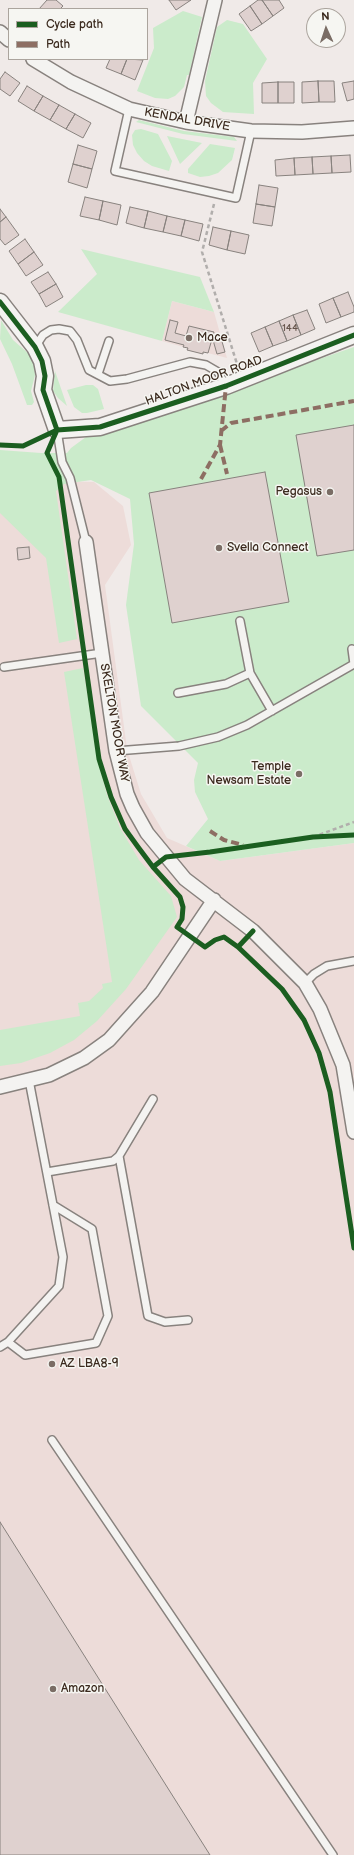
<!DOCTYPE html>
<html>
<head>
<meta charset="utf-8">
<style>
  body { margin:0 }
  #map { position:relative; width:354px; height:1855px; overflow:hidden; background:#f0eae8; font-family:"Balsamiq Sans",sans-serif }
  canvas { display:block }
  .legend { position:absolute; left:8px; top:8px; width:140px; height:52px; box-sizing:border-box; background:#f6f6f2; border:1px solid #aba49d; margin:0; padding:5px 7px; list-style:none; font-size:12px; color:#3b2a1e }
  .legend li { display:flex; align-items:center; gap:8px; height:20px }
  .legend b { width:20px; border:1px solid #aba49d }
  .north { position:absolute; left:306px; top:8px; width:40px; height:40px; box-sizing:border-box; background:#f6f6f2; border:1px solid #aba49d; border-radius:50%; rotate:357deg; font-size:11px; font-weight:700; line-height:16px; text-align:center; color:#3b2a1e }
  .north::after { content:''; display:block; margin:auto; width:14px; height:18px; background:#7a6d65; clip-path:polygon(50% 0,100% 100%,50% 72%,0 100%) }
</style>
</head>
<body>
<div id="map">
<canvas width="354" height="1855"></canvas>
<ul class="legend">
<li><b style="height:5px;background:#1b5e20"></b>Cycle path</li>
<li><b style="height:5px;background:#8d6e63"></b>Path</li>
</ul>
<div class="north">N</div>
</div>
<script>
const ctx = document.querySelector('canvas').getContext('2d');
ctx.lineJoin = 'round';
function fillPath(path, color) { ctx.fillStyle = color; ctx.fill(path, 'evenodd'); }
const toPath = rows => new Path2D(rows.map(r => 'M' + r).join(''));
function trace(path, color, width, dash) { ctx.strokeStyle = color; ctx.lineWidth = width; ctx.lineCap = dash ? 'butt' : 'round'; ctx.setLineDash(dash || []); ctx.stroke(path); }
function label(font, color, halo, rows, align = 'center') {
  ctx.font = font + ' "Balsamiq Sans",sans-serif'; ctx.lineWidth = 3; ctx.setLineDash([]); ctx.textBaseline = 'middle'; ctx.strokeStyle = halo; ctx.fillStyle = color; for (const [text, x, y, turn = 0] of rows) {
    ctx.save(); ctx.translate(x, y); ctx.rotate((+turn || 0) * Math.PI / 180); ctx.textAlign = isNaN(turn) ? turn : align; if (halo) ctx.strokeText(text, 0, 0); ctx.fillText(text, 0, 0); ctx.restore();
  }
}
const built = toPath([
  [172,301,214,312,227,358,204,352,203,354,187,350,187,348,162,341],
  [0,480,94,482,123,506,131,545,105,585,127,749,141,794,167,838,220,861,354,843,354,1855,0,1855]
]);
const green = toPath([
  [183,11,202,17,189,75,187,75,184,87,175,96,168,99,155,98,137,91,154,48,153,28],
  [227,20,243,24,267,59,253,83,254,114,223,112,211,103,206,96,205,81,217,27],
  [139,120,184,131,234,137,237,141,183,134,136,122],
  [141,129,158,134,172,161,169,171,152,166,144,161,137,153,133,145,132,135,135,130],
  [167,136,202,143,180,164],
  [210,144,235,148,232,160,218,173,209,176,200,177,188,173,188,169],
  [81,249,200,277,214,312,172,301,162,341,58,312,97,274],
  [1,320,13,340,28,353,34,364,35,375,31,391,34,402,32,405,27,405,12,364,0,339],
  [354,347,354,843,220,861,186,846,208,819,195,792,194,780,198,763,141,706,126,605,134,544,130,499,91,480,64,484,56,491,77,639,59,643,46,558,0,513,0,450,41,453,67,453,71,448,86,437,117,429],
  [55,371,67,406,58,398,53,391],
  [86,385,93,385,98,389,104,409,87,413,82,413,74,407,67,390],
  [83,668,98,760,107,795,120,828,139,860,171,896,177,917,126,989,97,1021,74,1040,50,1053,21,1063,0,1066,0,1030,80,1016,78,1003,89,1001,103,988,102,984,112,982,64,672]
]);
const building = toPath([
  [47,0,56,0,63,6,60,9,39,9,47,0],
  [169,0,191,0,176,10,169,0],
  [258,0,262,0,273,16,262,24,250,6,258,0],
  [262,0,279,0,284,8,273,16,262,0],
  [250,6,262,24,251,31,239,14,250,6],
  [110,59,127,59,121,74,106,68,110,59],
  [127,59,143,60,135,80,121,74,127,59],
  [5,72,20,83,10,96,0,89,0,79,5,72],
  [318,81,334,81,335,102,319,102,318,81],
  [318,81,319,102,302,103,302,82,318,81],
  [354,81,354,99,347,101,342,83,354,81],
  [278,82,294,82,294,103,278,103,278,82],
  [278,82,278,103,262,103,262,83,278,82],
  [27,86,43,96,34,111,18,101,27,86],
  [43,96,59,105,50,120,34,111,43,96],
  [59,105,75,114,66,129,50,120,59,105],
  [75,114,91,123,83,138,66,129,75,114],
  [78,145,97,151,92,169,73,164,78,145],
  [350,155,351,172,332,173,331,156,350,155],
  [331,156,332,173,313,174,312,157,331,156],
  [312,157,313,174,295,175,294,158,312,157],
  [294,158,295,175,276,176,275,160,294,158],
  [73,164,92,169,87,188,68,182,73,164],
  [259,185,278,188,275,207,256,204,259,185],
  [85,197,103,201,99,220,80,216,85,197],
  [103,201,121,205,117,225,99,220,103,201],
  [256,204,275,207,272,226,253,223,256,204],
  [130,207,148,211,144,228,126,223,130,207],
  [0,209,6,217,0,222,0,209],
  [148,211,167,216,163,232,144,228,148,211],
  [167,216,185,220,181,236,163,232,167,216],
  [6,217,19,235,5,245,0,239,0,222,6,217],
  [185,220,203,224,199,241,181,236,185,220],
  [213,227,231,231,227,250,209,245,213,227],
  [231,231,249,235,245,254,227,250,231,231],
  [25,239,34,252,18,264,9,251,25,239],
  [34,252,43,265,26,276,18,264,34,252],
  [48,272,56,284,39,294,31,282,48,272],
  [56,284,63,297,46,307,39,294,56,284],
  [348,292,354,307,354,312,341,317,333,298,348,292],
  [333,298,341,317,326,323,319,304,333,298],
  [307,310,315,329,301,335,293,315,307,310],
  [293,315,301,335,287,341,279,321,293,315],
  [170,320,178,322,175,333,186,336,189,326,214,332,208,353,203,352,203,354,187,350,188,348,183,347,184,345,165,340,170,320],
  [279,321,287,341,273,346,265,327,279,321],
  [265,327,273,346,259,352,251,333,265,327],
  [221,338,225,352,217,354,213,340,221,338],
  [354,425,354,550,317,556,296,435,354,425],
  [265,472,289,602,172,623,149,493,265,472],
  [29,547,30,558,18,560,17,548,29,547],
  [0,1522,210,1855,0,1855,0,1522]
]);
const path = toPath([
  [214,204,202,252,237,364],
  [313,837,354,822]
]);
const service = toPath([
  [129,109,115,171,236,198,251,131],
  [35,347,43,335,51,330,59,329,70,331,77,340,89,370,110,381,127,379,190,362,206,365,218,372,226,386],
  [98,374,109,341],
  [57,430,62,462,70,478,86,542],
  [240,621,250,673,272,711],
  [352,649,354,664],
  [4,667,102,653],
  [178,693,226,684,250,673],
  [116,751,179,746,218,737,247,725,354,664],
  [305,983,314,974,327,966,354,961],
  [119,1156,148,1316,165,1322,188,1320],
  [47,1172,113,1161,119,1156,153,1099],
  [8,1342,25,1355,96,1343,108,1316,92,1229,53,1205],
  [0,1347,8,1342,59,1286,63,1257,29,1080],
  [52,1440,333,1855]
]);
const minor = toPath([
  [0,32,9,40],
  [33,59,71,82,129,109,186,122,251,131,302,132,354,128],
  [186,122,215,0],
  [86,542,116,751,127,794,133,808,147,833,185,879,253,931,305,983,320,1009,343,1065,354,1132],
  [0,1087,49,1075,84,1058,109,1040,152,992,214,900]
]);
const tertiary = toPath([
  [0,302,35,347,42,361,45,376,43,390,57,430,100,427,226,386,354,335]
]);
const quiet = toPath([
  [221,431,231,423,354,401],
  [220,445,227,474],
  [201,479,220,445,226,386],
  [210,831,224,840,243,845]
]);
const cycleway = toPath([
  [0,302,35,347,42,361,45,376,43,390,57,430],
  [57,430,47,453,59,477,99,759,111,797,125,829,138,847,153,867,166,857,210,852,313,837,354,835],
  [0,445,23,446,57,430,100,427,226,386,354,335],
  [153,867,180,897,183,907,182,919,177,927,205,947,215,940,224,937,238,947],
  [253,931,238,947,282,989,304,1020,319,1053,330,1092,354,1248]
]);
const markers = [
  [189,338,4,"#7a6d65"],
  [330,492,4,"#7a6d65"],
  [219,548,4,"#7a6d65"],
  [299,774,4,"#7a6d65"],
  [52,1364,4,"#7a6d65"],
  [53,1689,4,"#7a6d65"]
];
const numberNames = [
  ["144",290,328]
];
const streetNames = [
  ["KENDAL DRIVE",187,120,10],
  ["HALTON MOOR ROAD",204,381,-20],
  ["SKELTON MOOR WAY",114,723,80]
];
const poiNames = [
  ["Mace",197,338],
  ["Pegasus",322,492,"right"],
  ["Svella Connect",227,548],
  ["Temple",291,767,"right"],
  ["Newsam Estate",291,781,"right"],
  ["AZ LBA8-9",60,1364],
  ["Amazon",61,1689]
];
fillPath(built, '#eddcd9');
fillPath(green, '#cbebcb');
fillPath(building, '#dfd1cf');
trace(building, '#88827e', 1);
trace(service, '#88827e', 10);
trace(minor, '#88827e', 16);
trace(tertiary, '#88827e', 19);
trace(path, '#b1aeac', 2.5, [4, 3]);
trace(service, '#f4f3f1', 7);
trace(minor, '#f4f3f1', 13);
trace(tertiary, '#f4f3f1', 16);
trace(quiet, '#8d6e63', 4, [8, 4]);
trace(cycleway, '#1b5e20', 5);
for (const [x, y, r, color] of markers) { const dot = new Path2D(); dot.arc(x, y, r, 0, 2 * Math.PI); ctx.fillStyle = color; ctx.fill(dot); trace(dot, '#f6f6f2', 1.5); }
label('10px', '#65544b', null, numberNames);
label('12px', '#3b2a1e', '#f6f6f2', streetNames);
label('12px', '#3b2a1e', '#f6f6f2', poiNames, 'left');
</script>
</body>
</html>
